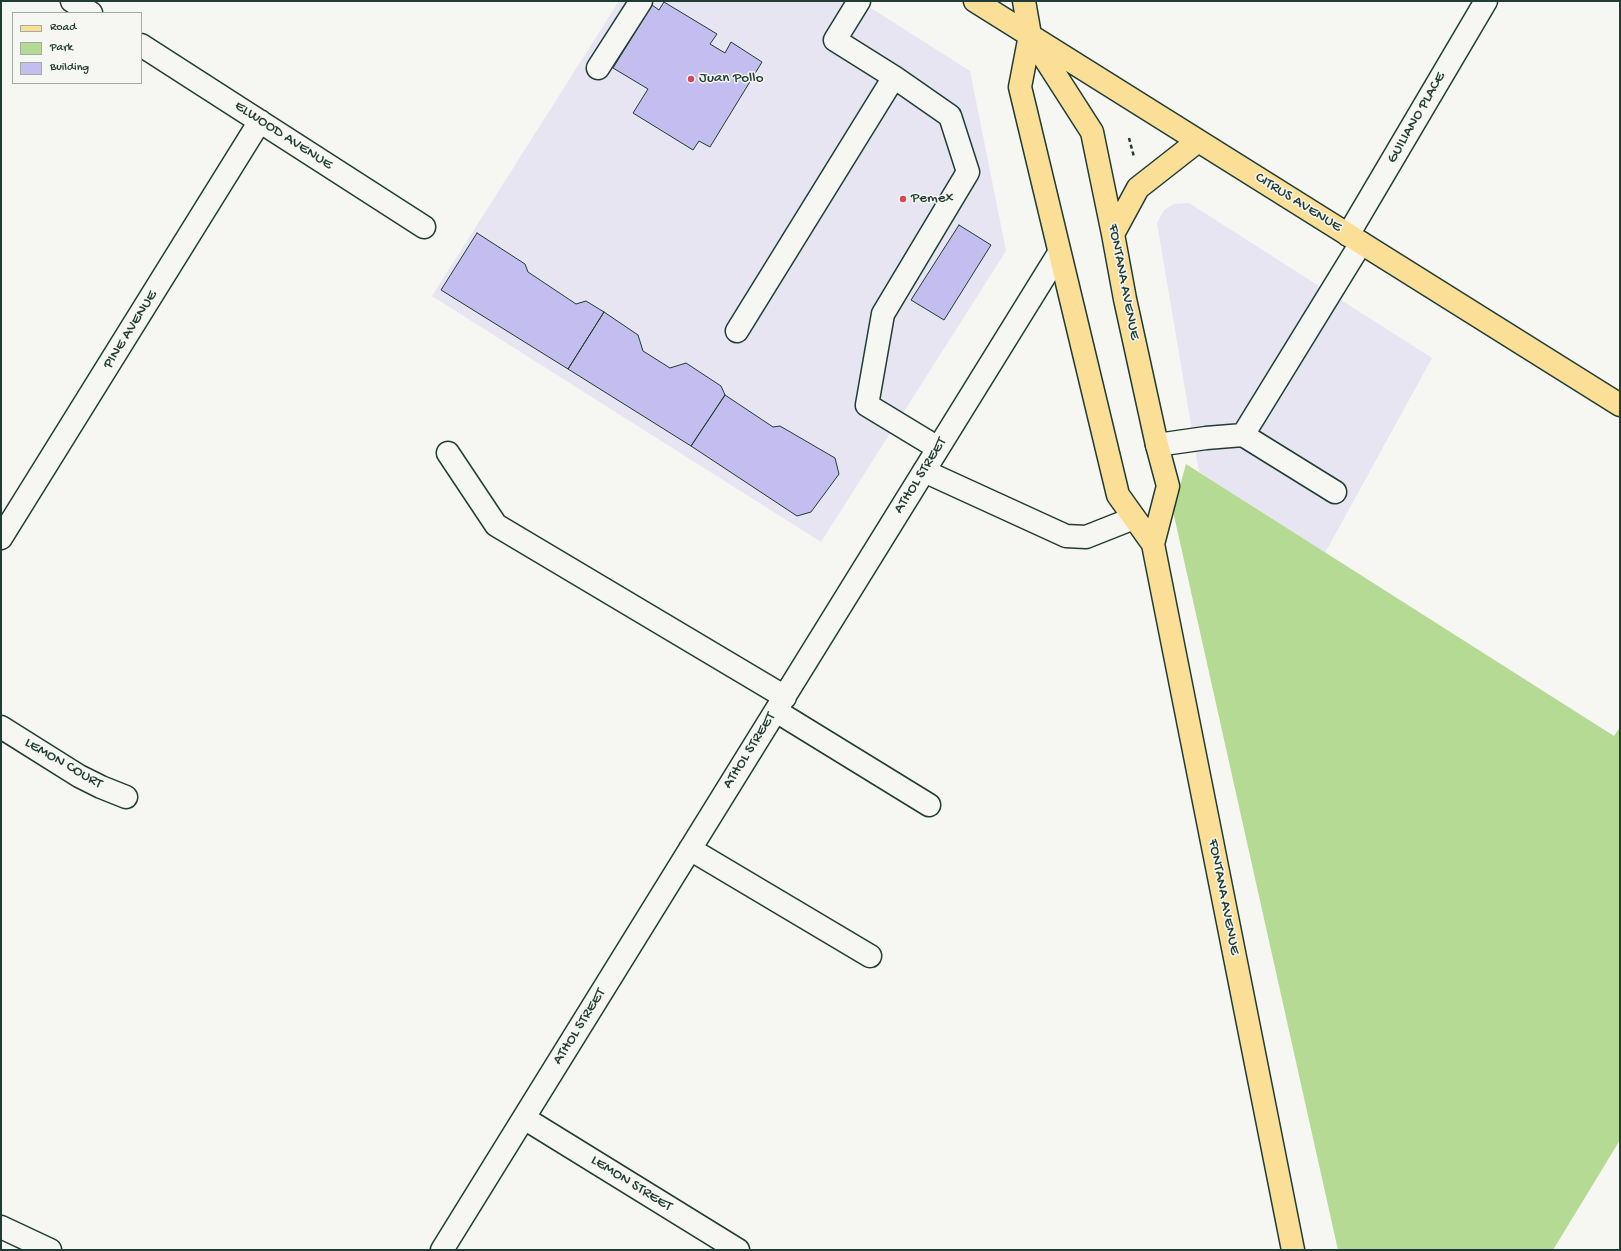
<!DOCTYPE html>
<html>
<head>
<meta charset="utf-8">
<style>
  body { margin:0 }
  #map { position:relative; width:1621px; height:1251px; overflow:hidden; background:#f6f6f2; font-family:"Gochi Hand",sans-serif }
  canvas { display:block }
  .frame { position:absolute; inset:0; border:2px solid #1f3d34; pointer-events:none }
  .legend { position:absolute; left:12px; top:12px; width:130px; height:72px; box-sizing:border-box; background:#f6f6f2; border:1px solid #a0aca6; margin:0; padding:5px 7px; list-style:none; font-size:12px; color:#1f3d34 }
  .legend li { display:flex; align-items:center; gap:8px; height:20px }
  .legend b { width:20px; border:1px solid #a0aca6 }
</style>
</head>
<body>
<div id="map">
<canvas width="1621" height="1251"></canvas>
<div class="frame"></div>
<ul class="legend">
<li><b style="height:5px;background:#fbdf96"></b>Road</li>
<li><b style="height:11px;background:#b5da94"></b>Park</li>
<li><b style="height:11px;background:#c4bdef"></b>Building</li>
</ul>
</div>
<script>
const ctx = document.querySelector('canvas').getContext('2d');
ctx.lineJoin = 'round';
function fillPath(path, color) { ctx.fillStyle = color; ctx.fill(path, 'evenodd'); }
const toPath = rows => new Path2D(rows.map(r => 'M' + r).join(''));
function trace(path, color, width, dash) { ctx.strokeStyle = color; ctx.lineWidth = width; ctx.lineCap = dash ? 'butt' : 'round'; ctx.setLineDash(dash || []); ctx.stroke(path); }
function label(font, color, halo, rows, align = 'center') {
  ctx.font = font + ' "Gochi Hand",sans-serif'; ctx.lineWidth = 3; ctx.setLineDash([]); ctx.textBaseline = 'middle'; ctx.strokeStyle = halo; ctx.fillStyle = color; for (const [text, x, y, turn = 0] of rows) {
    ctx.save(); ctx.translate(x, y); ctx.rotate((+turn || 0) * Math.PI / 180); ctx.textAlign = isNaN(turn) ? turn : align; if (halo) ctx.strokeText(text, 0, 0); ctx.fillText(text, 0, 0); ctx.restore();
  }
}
const built = toPath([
  [619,1,860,1,970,71,1006,251,821,542,432,296],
  [1189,203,1432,358,1325,553,1199,472,1157,223,1164,210,1174,204]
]);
const green = toPath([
  [1186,464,1614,736,1620,727,1620,1140,1553,1250,1338,1250,1173,511]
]);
const building = toPath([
  [664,2,717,34,710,44,725,53,731,42,762,62,710,147,699,141,693,150,633,113,648,89,613,68,652,5,659,10,664,2],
  [959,225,991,245,944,320,911,300,959,225],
  [477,233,525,264,528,272,576,304,586,301,604,312,568,369,441,290,477,233],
  [604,312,638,335,643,351,670,368,686,363,721,386,725,395,691,446,568,369,604,312],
  [725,395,773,427,780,426,835,458,839,474,811,512,797,516,691,446,725,395]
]);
const path = toPath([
  [1129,138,1134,157]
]);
const minor = toPath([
  [72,1,91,13],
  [141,45,424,227],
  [598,68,641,1],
  [894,77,950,116,968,172,883,314,867,405,938,448],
  [1348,235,1486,1],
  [737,331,894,77,835,40,859,1],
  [1157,445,1206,438,1243,435],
  [448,453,496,525,785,697],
  [924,471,1066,536,1086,537,1134,518],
  [1335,492,1243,435,1361,243],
  [1,538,260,121],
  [776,711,929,805],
  [1,727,79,776,101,787,126,797],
  [690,849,870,956],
  [524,1118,738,1250],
  [1,1227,50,1250],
  [442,1250,1059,253]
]);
const major = toPath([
  [975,1,1620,405],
  [1024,1,1030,35,1020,87,1118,495,1153,544,1293,1250],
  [1033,40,1092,132,1113,234,1125,299,1157,445,1168,486,1153,544],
  [1113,234,1138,188,1198,141]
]);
const markers = [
  [691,79,4,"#d1495b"],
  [903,199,4,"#d1495b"]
];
const poiNames = [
  ["Juan Pollo",699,79],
  ["Pemex",911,199]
];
const streetNames = [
  ["GUILIANO PLACE",1417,118,-60],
  ["ELWOOD AVENUE",283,136,33],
  ["CITRUS AVENUE",1298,203,32],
  ["FONTANA AVENUE",1123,282,79],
  ["PINE AVENUE",131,330,-58],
  ["ATHOL STREET",921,476,-58],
  ["ATHOL STREET",750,751,-58],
  ["LEMON COURT",63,764,30],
  ["FONTANA AVENUE",1223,897,79],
  ["ATHOL STREET",580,1027,-58],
  ["LEMON STREET",631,1184,32]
];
fillPath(built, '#e7e5f1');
fillPath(green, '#b5da94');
fillPath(building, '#c4bdef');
trace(building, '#1f3d34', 1);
trace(minor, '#1f3d34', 25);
trace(major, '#1f3d34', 25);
trace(path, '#1f3d34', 2.5, [4, 3]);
trace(minor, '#f6f6f2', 22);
trace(major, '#fbdf96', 22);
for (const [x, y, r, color] of markers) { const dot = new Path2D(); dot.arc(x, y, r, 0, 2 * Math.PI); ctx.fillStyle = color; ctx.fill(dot); trace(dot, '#f6f6f2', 1.5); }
label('15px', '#1f3d34', '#f6f6f2', poiNames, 'left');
label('15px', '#1f3d34', '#f6f6f2', streetNames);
</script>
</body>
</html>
